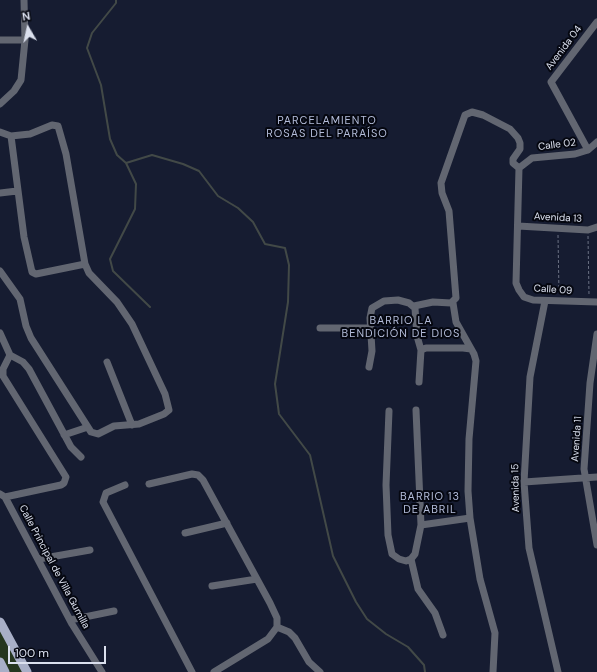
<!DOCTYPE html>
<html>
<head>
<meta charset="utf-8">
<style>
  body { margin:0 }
  #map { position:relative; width:597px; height:672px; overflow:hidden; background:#161c31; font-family:"DM Sans",sans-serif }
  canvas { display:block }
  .north { position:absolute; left:8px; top:8px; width:40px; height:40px; -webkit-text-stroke:3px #050710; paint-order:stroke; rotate:351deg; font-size:11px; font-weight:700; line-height:16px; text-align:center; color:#dbe0ee }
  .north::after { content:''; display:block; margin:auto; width:14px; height:18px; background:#dbe0ee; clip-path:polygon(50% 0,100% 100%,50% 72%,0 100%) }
  .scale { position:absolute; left:8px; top:646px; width:98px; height:18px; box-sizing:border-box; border:2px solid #dbe0ee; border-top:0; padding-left:5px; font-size:12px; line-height:14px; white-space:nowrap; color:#dbe0ee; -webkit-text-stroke:3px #050710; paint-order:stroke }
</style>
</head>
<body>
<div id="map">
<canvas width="597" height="672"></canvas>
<div class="north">N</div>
<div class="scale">100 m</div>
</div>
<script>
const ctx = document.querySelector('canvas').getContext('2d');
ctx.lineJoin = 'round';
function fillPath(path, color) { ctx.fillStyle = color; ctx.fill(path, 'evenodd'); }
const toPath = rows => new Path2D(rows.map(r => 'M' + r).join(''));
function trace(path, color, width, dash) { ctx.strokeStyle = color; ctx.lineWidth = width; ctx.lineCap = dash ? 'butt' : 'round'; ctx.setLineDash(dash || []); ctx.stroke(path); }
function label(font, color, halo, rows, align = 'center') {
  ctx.font = font + ' "DM Sans",sans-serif'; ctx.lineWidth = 4; ctx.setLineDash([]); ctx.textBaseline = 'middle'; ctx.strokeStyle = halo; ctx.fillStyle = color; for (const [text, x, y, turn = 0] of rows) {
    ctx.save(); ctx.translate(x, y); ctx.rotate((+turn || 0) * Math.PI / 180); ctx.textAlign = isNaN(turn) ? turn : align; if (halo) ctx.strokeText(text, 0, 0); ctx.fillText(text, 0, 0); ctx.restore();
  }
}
const green = toPath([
  [0,624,26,672,6,672,0,661]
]);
const stream = toPath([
  [116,0,116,3,92,33,87,48,101,85,110,139,117,155,126,163,136,184,135,209,110,259,113,271,150,307],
  [126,163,152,155,183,164,199,171,218,196,238,208,253,222,265,244,285,248,289,265,288,302,275,384,279,414,310,455,333,556,356,602,367,619,386,634,408,647,424,665,425,672]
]);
const path = toPath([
  [558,235,559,294],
  [588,236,589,295]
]);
const minor = toPath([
  [0,40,25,40],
  [0,104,14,91,21,80,25,40,24,0],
  [0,132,11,136,30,134,52,125,58,126,66,154,85,264,89,273,117,302,132,324,165,394,169,410,164,414,139,424,114,426,98,434,91,432,31,338,26,326,20,299,0,271],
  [11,136,24,237,32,272,36,274,85,264],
  [588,150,551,82,597,22],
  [519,168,516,283,519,290,524,297,533,300,597,302],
  [519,168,532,158,575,154,588,150,597,142],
  [0,193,17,191],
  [518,226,588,230,597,227],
  [545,301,530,377,524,482,529,548,558,672],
  [453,303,456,322,474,354,476,361,469,439,468,491,470,518,480,579,495,633,493,672],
  [414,306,433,302,451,303,456,298,449,211,442,193,441,183,465,115,472,112,483,115,510,129,518,138,520,143,520,149,513,159,513,163,519,168],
  [320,328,371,328],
  [0,333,10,355,3,369,3,376,66,477,64,483,61,485,5,497],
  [597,334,590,383,584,469,597,545],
  [421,350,426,348,463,348,471,349],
  [10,355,23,362,29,369,71,447,81,457],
  [107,362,132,425],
  [369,367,372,351,370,318,372,308,384,301,398,300,409,303,415,308,417,336,421,350,419,382],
  [389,411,386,485,388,535,392,554,399,559,406,561,411,559,415,554,421,525,416,410],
  [64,435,88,427],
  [524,482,597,477],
  [149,484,192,474,198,475,203,480,270,603,277,618,277,627,268,639,214,672],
  [125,485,106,493,103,502,192,672],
  [0,494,5,497,72,624,102,672],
  [421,525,470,518],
  [185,533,227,523],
  [39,559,90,550],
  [411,559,418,589,435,613,443,635],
  [212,586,257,579],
  [70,620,114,611],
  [277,627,289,632,295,638,309,662,320,672]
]);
const major = toPath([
  [0,622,27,672],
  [0,662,5,672]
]);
const streetNames = [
  ["Avenida 04",564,48,-53],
  ["Calle 02",557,145,-7],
  ["Avenida 13",558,218,3],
  ["Calle 09",553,290,4],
  ["Avenida 11",577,439,-86],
  ["Avenida 15",516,488,-91],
  ["Calle Principal de Villa Gumilla",54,567,62]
];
const neighbourhoodNames = [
  ["PARCELAMIENTO",327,121],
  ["ROSAS DEL PARAÍSO",327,134],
  ["BARRIO LA",401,321],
  ["BENDICIÓN DE DIOS",401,334],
  ["BARRIO 13",430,497],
  ["DE ABRIL",430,510]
];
fillPath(green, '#25361f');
trace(stream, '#424947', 2);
trace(path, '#6b7183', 1, [3, 2]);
trace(minor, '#626671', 7);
trace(major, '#a8afc7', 9);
label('10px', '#dbe0ee', '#050710', streetNames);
ctx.letterSpacing = '1px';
label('11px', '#b4bdda', '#050710', neighbourhoodNames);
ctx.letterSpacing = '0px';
</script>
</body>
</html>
